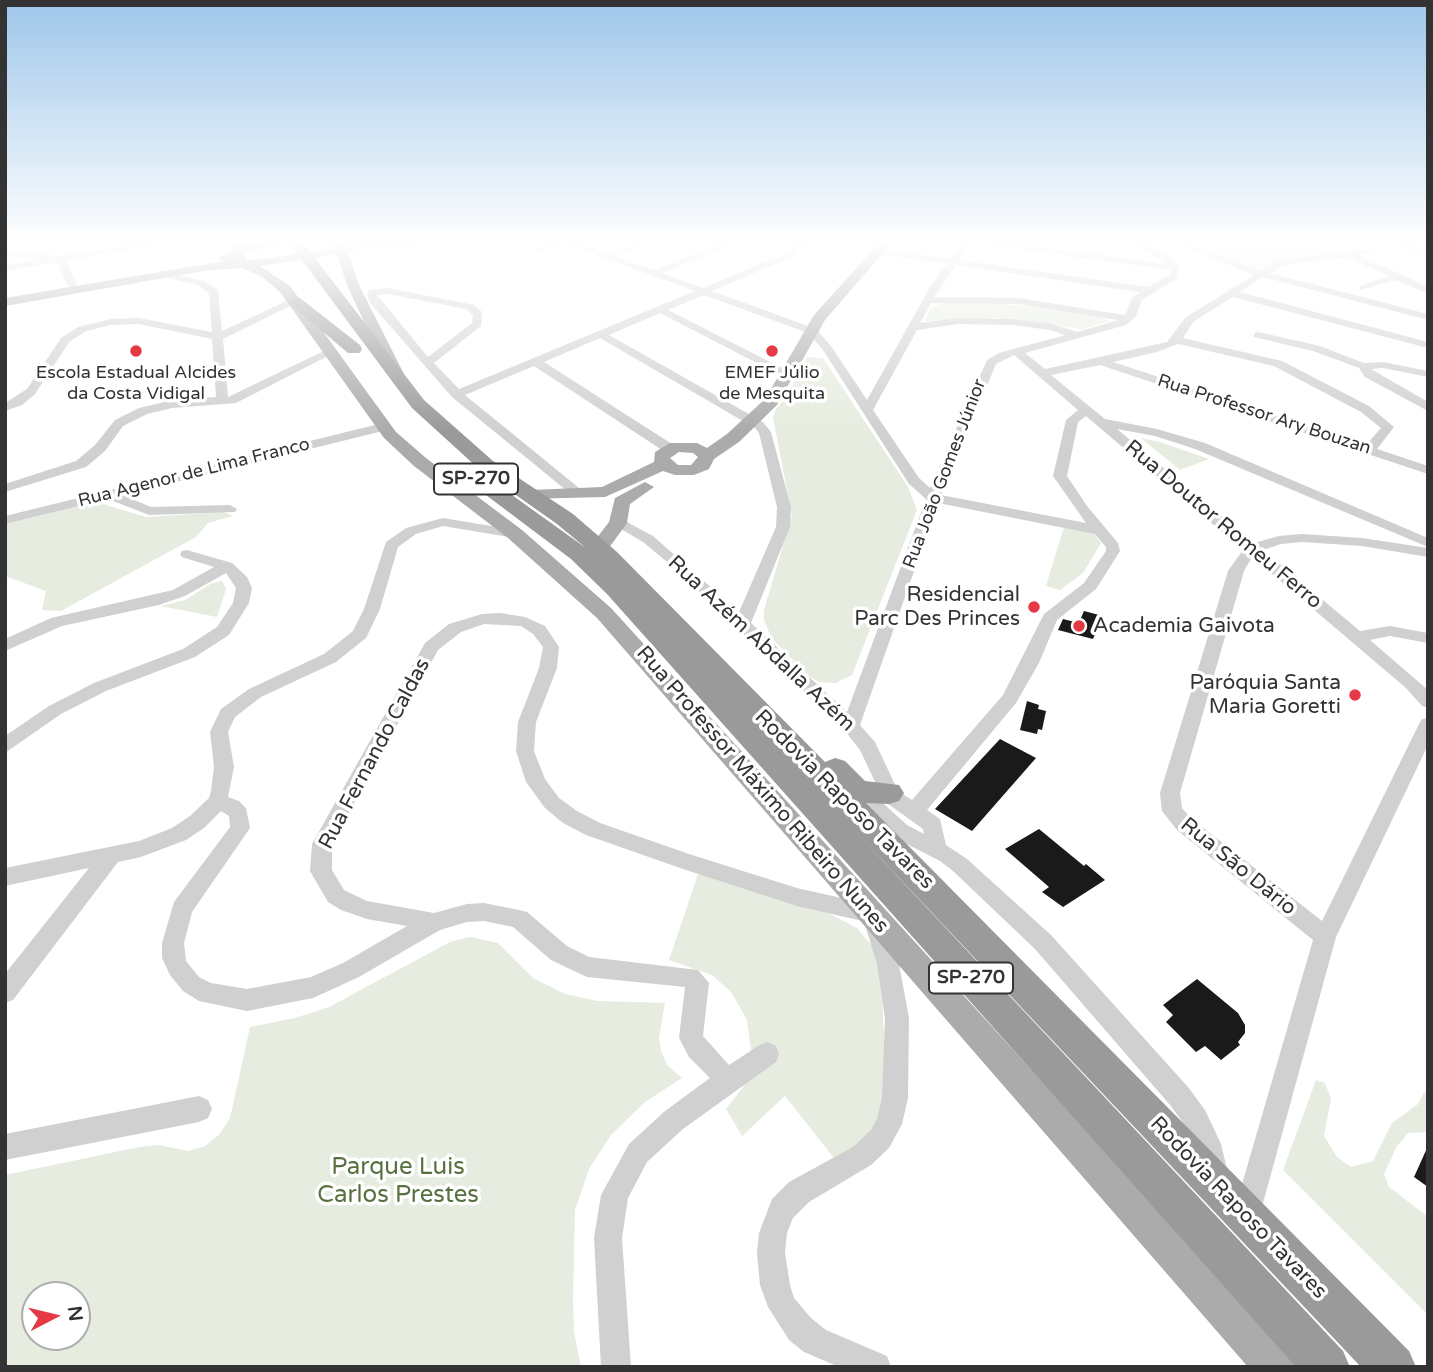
<!DOCTYPE html>
<html>
<head>
<meta charset="utf-8">
<style>
  body { margin:0 }
  #map { position:relative; width:1433px; height:1372px; overflow:hidden; background:#fff; font-family:"Varela Round",sans-serif }
  canvas { display:block }
  .frame { position:absolute; inset:0; border:7px solid #333; pointer-events:none }
  .north { position:absolute; left:21px; top:1281px; width:70px; height:70px; box-sizing:border-box; background:#fff; border:2px solid #adadad; border-radius:50%; rotate:83deg; font-size:19px; font-weight:700; line-height:28px; text-align:center; color:#333 }
  .north::after { content:''; display:block; margin:auto; width:24px; height:32px; background:#e63946; clip-path:polygon(50% 0,100% 100%,50% 72%,0 100%) }
</style>
</head>
<body>
<div id="map">
<canvas width="1433" height="1372"></canvas>
<div class="frame"></div>
<div class="north">N</div>
</div>
<script>
const ctx = document.querySelector('canvas').getContext('2d');
ctx.lineJoin = 'round';
function fillPath(path, color) { ctx.fillStyle = color; ctx.fill(path, 'evenodd'); }
const toPath = rows => new Path2D(rows.map(r => 'M' + r).join(''));
function trace(path, color, width, dash) { ctx.strokeStyle = color; ctx.lineWidth = width; ctx.lineCap = dash ? 'butt' : 'round'; ctx.setLineDash(dash || []); ctx.stroke(path); }
function label(font, color, halo, rows, align = 'center') {
  ctx.font = font + ' "Varela Round",sans-serif'; ctx.lineWidth = 7; ctx.setLineDash([]); ctx.textBaseline = 'middle'; ctx.strokeStyle = halo; ctx.fillStyle = color; for (const [text, x, y, turn = 0] of rows) {
    ctx.save(); ctx.translate(x, y); ctx.rotate((+turn || 0) * Math.PI / 180); ctx.textAlign = isNaN(turn) ? turn : align; if (halo) ctx.strokeText(text, 0, 0); ctx.fillText(text, 0, 0); ctx.restore();
  }
}
const green = toPath([
  [1187,240,1354,240,1371,249,1286,258,1260,270],
  [944,303,1001,304,1053,308,1101,317,1109,321,1083,329,998,318,925,321,931,308],
  [807,357,823,358,908,487,917,510,852,675,836,683,819,682,809,676,772,639,764,620,764,610,792,515,773,418,775,411,788,394],
  [1141,438,1160,442,1209,459,1180,470],
  [96,502,146,517,223,512,233,516,208,523,196,537,61,611,42,610,46,591,5,576,5,524],
  [1064,527,1093,532,1101,543,1083,573,1060,590,1046,586],
  [222,581,226,589,217,617,161,606,185,600,212,583],
  [699,871,828,913,857,928,873,947,883,984,883,1018,888,1087,883,1123,837,1162,785,1096,742,1136,726,1109,754,1073,747,1020,731,992,712,975,669,960],
  [470,937,498,943,533,978,565,994,597,1001,665,1003,659,1038,661,1051,667,1065,682,1078,645,1102,611,1135,589,1169,575,1210,573,1299,574,1332,581,1367,5,1367,5,1175,139,1147,159,1145,188,1151,205,1146,220,1134,230,1118,250,1027,295,1018,329,1007,450,942],
  [35,1295,77,1295,77,1337,35,1337],
  [1316,1080,1325,1083,1331,1099,1324,1136,1337,1157,1351,1167,1373,1161,1392,1123,1418,1104,1424,1092,1428,1094,1428,1132,1408,1133,1397,1146,1384,1174,1389,1187,1428,1217,1428,1315,1283,1170]
]);
const building = toPath([
  [1084,611,1103,616,1093,639,1058,630,1063,619,1075,622,1076,619,1080,620],
  [1027,701,1039,705,1038,709,1046,711,1042,730,1038,729,1037,734,1020,730],
  [1000,739,1036,758,972,831,935,809],
  [1039,829,1084,866,1086,864,1105,880,1063,907,1042,892,1049,887,1005,849],
  [1197,979,1238,1013,1245,1025,1245,1033,1238,1042,1240,1045,1221,1060,1205,1046,1196,1052,1166,1022,1173,1015,1163,1005],
  [1428,1146,1428,1187,1414,1177]
]);
const minor = toPath([
  [158,240,179,240,66,261,77,285,72,288,67,285,58,262,5,271,5,265,40,259,5,256,5,250,60,256,158,240],
  [219,240,228,240,229,243,222,245,219,240],
  [470,240,466,243,377,247,342,252,337,249,377,241,470,240],
  [554,240,572,240,609,254,644,240,656,240,617,257,654,270,730,240,742,240,662,273,703,288,784,254,803,240,813,240,790,258,712,291,816,329,831,346,867,400,930,287,947,264,875,253,873,251,878,248,951,259,964,240,995,240,1167,264,1128,240,1139,240,1169,255,1179,266,1176,279,1142,300,1136,316,1126,325,1025,353,1045,369,1167,342,1186,317,1254,275,1169,240,1181,240,1261,271,1281,259,1373,248,1378,251,1376,253,1359,255,1428,287,1428,294,1396,280,1360,290,1360,286,1388,276,1347,257,1283,265,1270,273,1428,314,1428,320,1263,277,1240,292,1428,342,1428,348,1233,297,1194,321,1183,338,1282,361,1369,406,1394,427,1377,449,1428,466,1428,474,1100,365,1051,375,1105,419,1157,429,1205,443,1428,538,1428,547,1195,449,1155,436,1117,429,1254,543,1279,536,1302,534,1362,538,1428,548,1428,557,1362,546,1302,542,1281,544,1263,550,1360,631,1390,626,1428,633,1428,643,1390,636,1370,640,1428,690,1428,708,1422,706,1406,688,1252,557,1244,571,1180,793,1182,808,1191,818,1322,921,1419,724,1422,719,1428,718,1428,745,1336,937,1257,1225,1247,1229,1237,1225,1233,1215,1313,940,1177,830,1162,811,1160,793,1228,571,1243,550,1086,416,1078,422,1067,476,1087,506,1118,543,1120,551,1096,589,1057,620,1039,663,1016,703,927,810,940,819,946,845,967,859,1051,935,1188,1087,1205,1110,1221,1144,1227,1169,1223,1178,1214,1182,1205,1178,1195,1146,1187,1128,1170,1105,1035,949,953,871,940,861,893,837,851,797,848,792,851,787,858,785,865,787,907,825,924,834,923,829,884,801,860,750,845,731,673,567,643,542,611,523,613,520,623,520,653,536,739,612,776,527,777,507,759,433,755,428,600,338,544,362,675,446,675,452,665,452,534,366,465,395,584,492,577,496,572,495,452,397,371,304,367,295,369,290,388,288,474,305,482,312,481,326,434,363,459,389,695,291,563,243,538,252,533,249,554,240],
  [972,242,975,243,1171,270,1169,275,1148,287,959,260,972,242],
  [956,265,1140,292,1132,298,1125,315,1018,298,934,297,956,265],
  [388,294,466,309,473,315,472,323,428,357,377,295,388,294],
  [704,295,808,333,823,350,909,484,926,499,847,712,751,623,790,527,791,507,771,432,763,422,609,335,660,313,784,377,792,377,792,373,668,310,704,295],
  [931,303,1018,304,1119,320,1077,332,1052,324,1012,319,958,318,920,323,931,303],
  [958,324,1012,325,1050,330,1065,335,999,353,987,360,930,488,919,478,873,410,917,330,958,324],
  [1178,344,1274,366,1361,412,1381,428,1366,445,1113,362,1157,352,1178,344],
  [1014,355,1078,410,1066,420,1053,476,1086,523,941,495,996,364,1014,355],
  [938,503,1095,534,1106,547,1106,551,1084,583,1044,614,1003,695,912,800,898,791,875,742,860,725,938,503],
  [1392,240,1403,240,1428,251,1428,258,1392,240],
  [162,271,204,281,218,290,222,331,291,299,300,301,223,339,228,397,326,350,336,352,236,403,172,408,147,414,123,426,105,451,86,467,5,492,5,484,76,461,95,445,115,420,139,408,172,400,216,397,212,339,139,324,111,325,86,331,69,342,35,394,22,405,5,411,5,403,27,389,61,338,78,327,111,319,139,318,212,332,209,293,198,285,159,276,159,272,162,271],
  [1258,332,1320,346,1364,363,1383,362,1428,371,1428,377,1383,368,1371,369,1428,402,1428,411,1365,377,1359,368,1313,351,1254,337,1254,333,1258,332],
  [383,423,387,424,387,430,123,495,151,507,230,505,237,509,235,512,149,515,108,499,5,524,5,516,383,423],
  [443,518,515,530,522,534,515,538,443,526,416,534,398,547,380,609,366,638,336,662,261,697,235,717,228,732,234,767,228,797,239,801,246,808,250,828,192,912,184,943,186,961,199,977,211,983,247,989,311,977,343,963,407,926,367,919,341,910,328,902,310,871,312,844,425,643,449,624,482,614,500,613,525,617,545,626,559,647,557,668,536,722,534,751,545,779,559,798,577,811,600,823,692,855,797,888,877,906,880,913,878,916,884,918,887,925,899,964,909,1018,908,1098,902,1124,889,1148,871,1165,809,1202,793,1218,787,1233,785,1253,790,1285,794,1298,811,1318,826,1330,887,1356,891,1367,839,1367,804,1352,789,1340,768,1307,760,1285,757,1253,759,1233,772,1199,789,1182,853,1147,871,1130,877,1119,882,1098,885,1018,877,964,865,925,867,922,797,906,683,869,586,835,563,823,545,808,526,782,516,751,518,722,539,668,543,647,533,634,521,626,484,624,461,632,438,650,332,844,332,870,344,890,367,901,434,913,467,904,484,903,519,910,527,912,567,946,589,957,698,970,709,983,703,1036,729,1065,758,1046,767,1042,776,1046,779,1054,776,1062,683,1129,647,1162,628,1198,622,1238,631,1367,601,1367,594,1238,601,1195,629,1144,665,1111,710,1078,689,1057,679,1038,685,987,587,977,551,960,513,927,484,921,467,922,440,930,359,977,313,998,247,1011,199,1001,183,991,170,975,162,958,162,943,174,902,230,827,229,816,221,811,204,828,186,840,141,857,118,862,13,1000,5,1003,5,974,89,868,5,886,5,868,139,841,172,828,190,816,209,798,211,791,214,767,210,732,221,709,249,689,324,654,353,631,364,609,386,542,406,528,443,518],
  [187,550,232,563,247,577,252,588,249,603,229,635,195,657,106,691,61,714,5,753,5,736,49,706,94,683,183,649,217,627,233,603,236,588,226,573,185,596,159,605,62,626,5,651,5,639,51,618,173,590,214,567,182,557,180,554,182,551,187,550],
  [199,1096,208,1100,212,1109,208,1118,199,1122,5,1160,5,1134,199,1096]
]);
const major = toPath([
  [232,240,244,240,244,246,272,240,295,240,249,252,245,254,247,260,273,258,334,247,332,240,344,240,359,285,406,378,403,381,398,383,390,378,347,285,337,254,260,266,290,286,396,432,426,458,522,530,611,608,1289,1353,1295,1367,1248,1367,597,618,508,538,414,466,384,438,280,292,262,277,243,268,210,270,5,306,5,298,224,261,219,258,233,250,232,240],
  [882,240,894,240,825,320,777,405,739,442,714,459,709,469,694,475,675,475,663,471,605,497,525,499,522,495,525,491,531,490,602,487,654,462,655,452,670,443,697,443,707,448,727,434,765,399,814,315,882,240],
  [679,452,693,453,698,457,691,465,678,465,670,458,679,452],
  [645,482,654,487,630,504,627,523,606,552,592,552,589,548,609,522,615,498,645,482]
]);
const highway = toPath([
  [287,240,301,240,424,400,493,461,573,514,617,552,825,762,835,758,845,761,865,781,899,785,904,793,899,801,889,804,866,803,1409,1351,1416,1367,1361,1367,850,826,1343,1351,1350,1367,1296,1367,607,594,571,559,470,483,467,479,470,475,484,475,586,548,557,524,479,469,412,408,287,240],
  [295,296,300,298,360,345,362,349,360,353,348,353,290,304,287,301,295,296]
]);
const markers = [
  [136,351,7,"#e63946"],
  [772,351,7,"#e63946"],
  [1034,607,7,"#e63946"],
  [1079,626,7,"#e63946"],
  [1355,695,7,"#e63946"]
];
const farPoinames = [
  ["Escola Estadual Alcides",136,373],
  ["da Costa Vidigal",136,394],
  ["EMEF Júlio",772,373],
  ["de Mesquita",772,394]
];
const farStreetnames = [
  ["Rua Professor Ary Bouzan",1264,415,18],
  ["Rua Agenor de Lima Franco",194,473,-14],
  ["Rua João Gomes Júnior",945,474,-69]
];
const shields = [
  [476,479,84],
  [971,978,84]
];
const shieldNames = [
  ["SP-270",476,479],
  ["SP-270",971,978]
];
const streetNames = [
  ["Rua Doutor Romeu Ferro",1223,525,40],
  ["Rua Azém Abdalla Azém",761,644,43],
  ["Rua Fernando Caldas",375,754,-62],
  ["Rua Professor Máximo Ribeiro Nunes",762,790,49],
  ["Rodovia Raposo Tavares",844,800,45],
  ["Rua São Dário",1238,867,39],
  ["Rodovia Raposo Tavares",1238,1208,46]
];
const poiNames = [
  ["Residencial",1020,595],
  ["Parc Des Princes",1020,619],
  ["Academia Gaivota",1093,626,"left"],
  ["Paróquia Santa",1341,683],
  ["Maria Goretti",1341,707]
];
const nearParknames = [
  ["Parque Luis",398,1168],
  ["Carlos Prestes",398,1196]
];
fillPath(green, '#e6ecdf');
fillPath(building, '#1a1a1a');
fillPath(minor, '#d0d0d0');
fillPath(major, '#ababab');
fillPath(highway, '#9a9a9a');
const sky = ctx.createLinearGradient(0, 0, 0, 432);
sky.addColorStop(0, '#9ec6ea');
sky.addColorStop(0.56, '#fff');
sky.addColorStop(1, '#ffffff00');
ctx.fillStyle = sky;
ctx.fillRect(0, 0, 1433, 432);
for (const [x, y, r, color] of markers) { const dot = new Path2D(); dot.arc(x, y, r, 0, 2 * Math.PI); ctx.fillStyle = color; ctx.fill(dot); trace(dot, '#fff', 2.5); }
label('18px', '#333', '#fff', farPoinames);
label('18px', '#333', '#fff', farStreetnames);
for (const [x, y, w] of shields) { const box = new Path2D(); box.roundRect(x - w / 2, y - 15.5, w, 31, 5); ctx.fillStyle = '#fff'; ctx.fill(box); trace(box, '#333', 2); }
label('bold 19px', '#333', null, shieldNames);
label('21px', '#333', '#fff', streetNames);
label('21px', '#333', '#fff', poiNames, 'right');
label('24px', '#56703f', '#fff', nearParknames);
</script>
</body>
</html>
